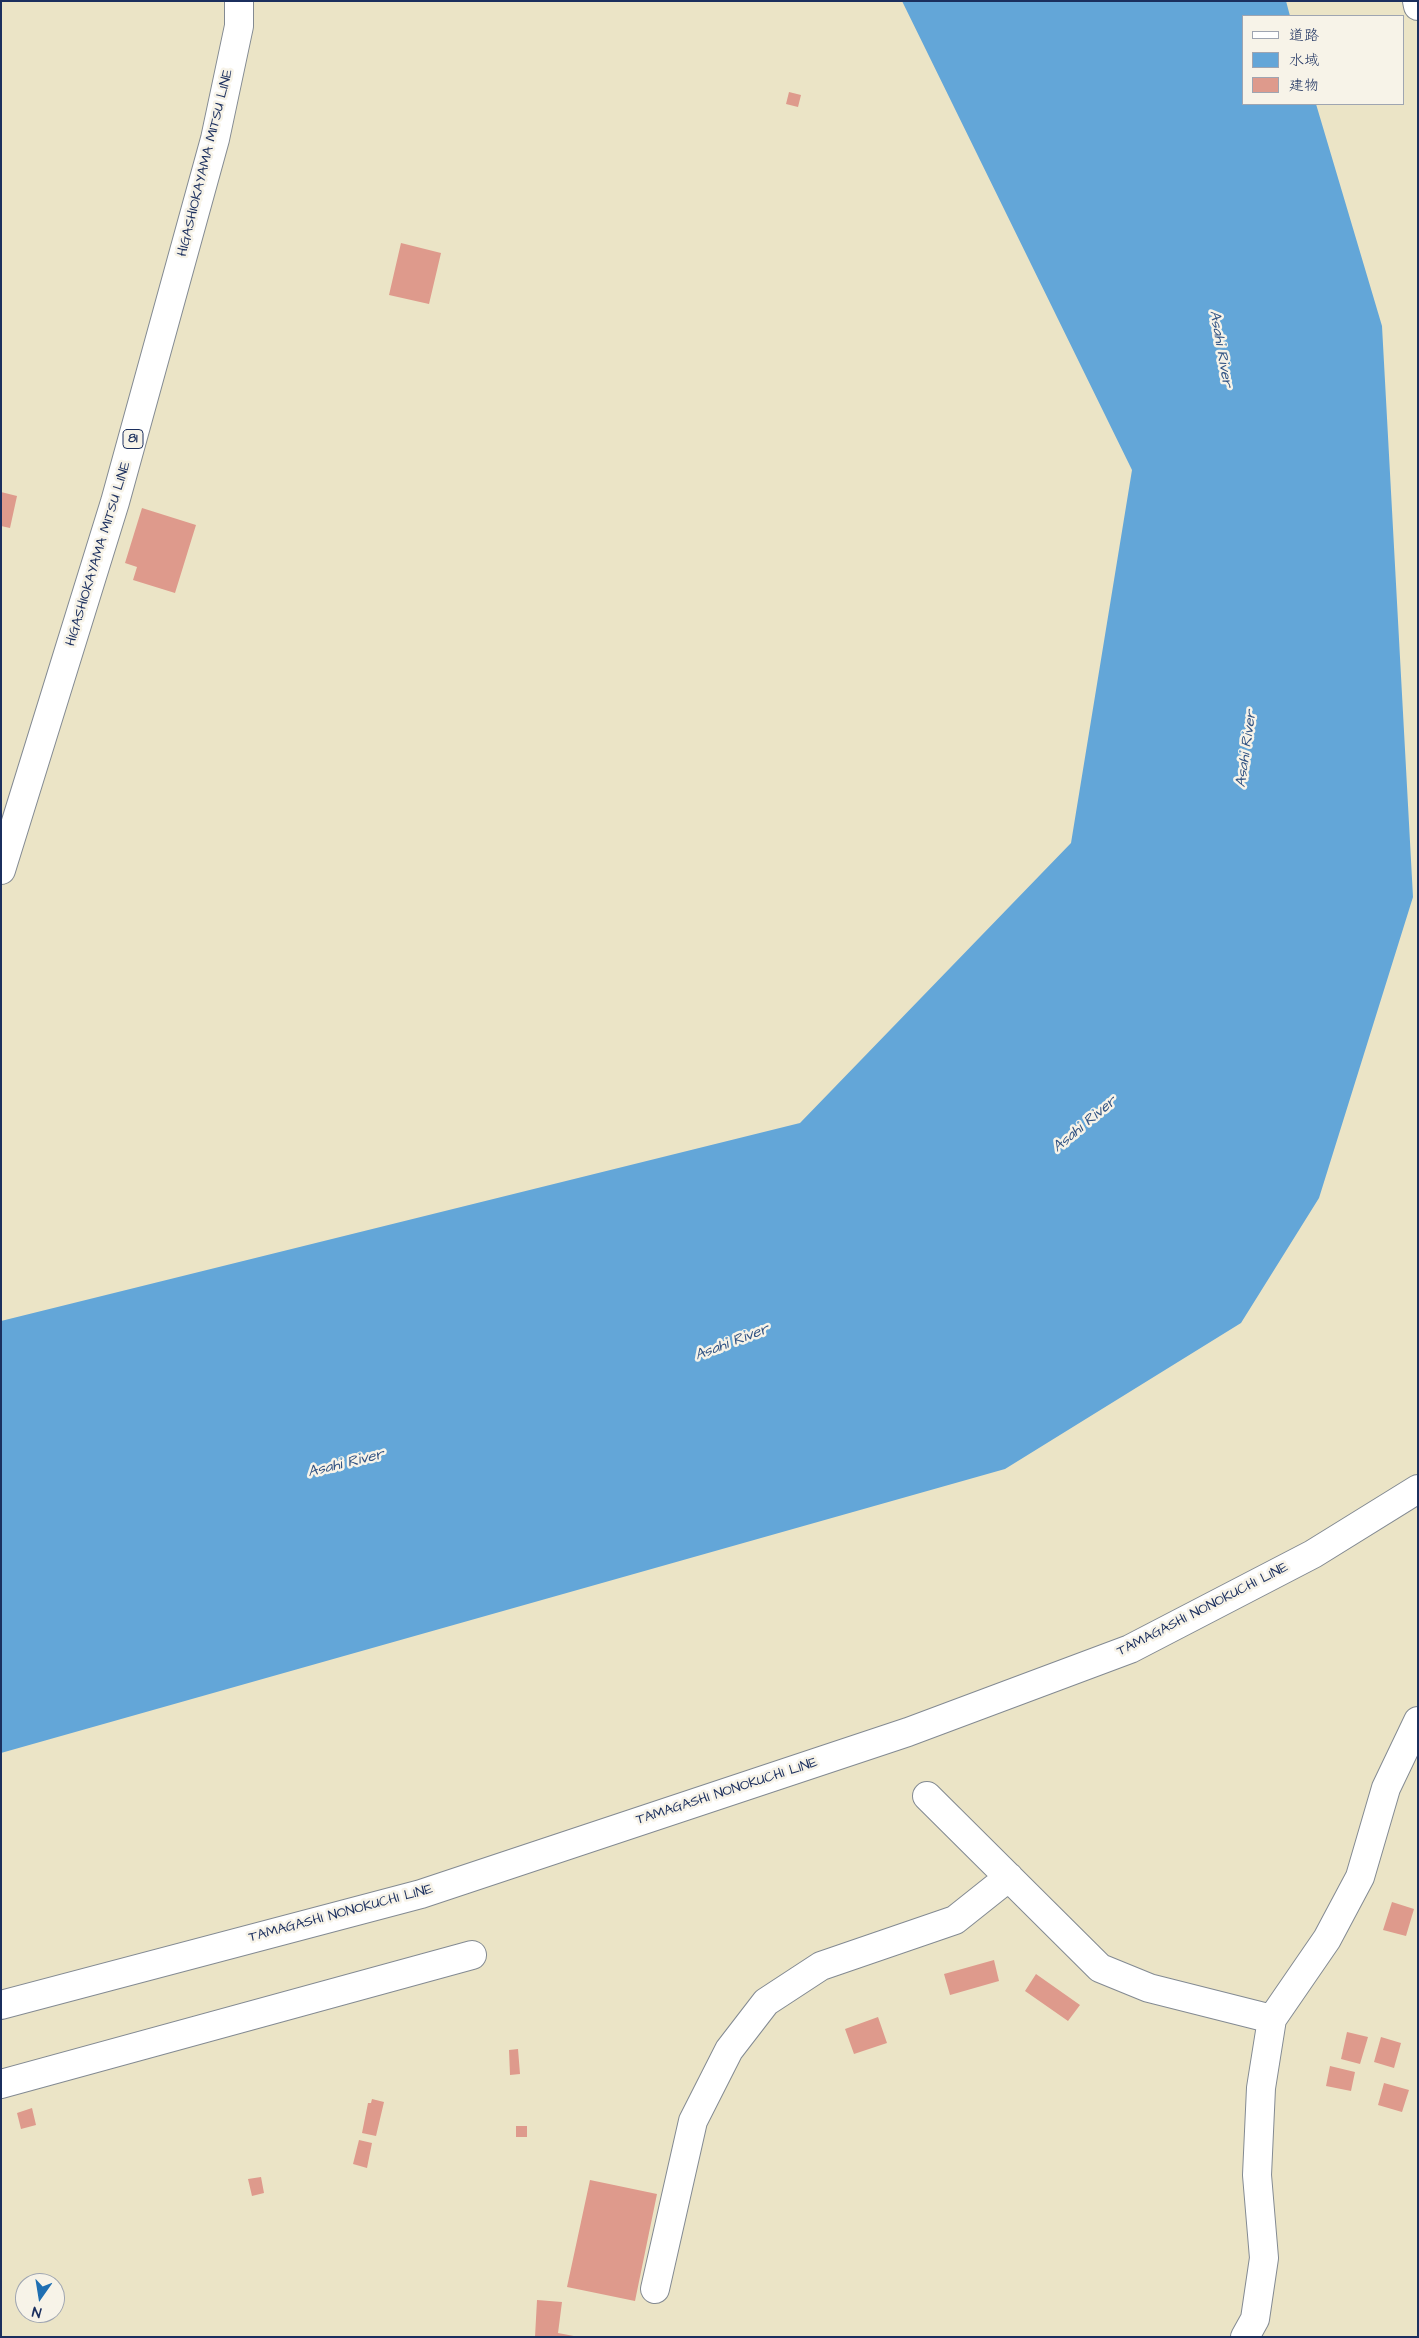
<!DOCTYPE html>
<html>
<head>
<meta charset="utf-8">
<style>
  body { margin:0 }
  #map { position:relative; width:1419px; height:2338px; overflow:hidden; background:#ebe4c6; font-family:"Architects Daughter","Klee One",sans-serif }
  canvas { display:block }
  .frame { position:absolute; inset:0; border:2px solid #1b2f5e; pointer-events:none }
  .legend { position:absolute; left:1242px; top:15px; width:162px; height:90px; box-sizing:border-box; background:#f7f3e8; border:1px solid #9fa5b1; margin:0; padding:6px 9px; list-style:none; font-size:15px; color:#1b2f5e }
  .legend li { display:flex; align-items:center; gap:10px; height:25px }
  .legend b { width:25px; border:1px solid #9fa5b1 }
  .north { position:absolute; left:15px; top:2273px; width:50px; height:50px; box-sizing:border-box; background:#f7f3e8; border:1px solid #9fa5b1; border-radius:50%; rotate:193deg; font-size:14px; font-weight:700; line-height:20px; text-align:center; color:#1b2f5e }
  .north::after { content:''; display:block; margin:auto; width:18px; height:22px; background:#1f6fb2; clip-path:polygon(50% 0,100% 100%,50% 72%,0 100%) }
</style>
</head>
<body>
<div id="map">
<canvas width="1419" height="2338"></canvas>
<div class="frame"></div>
<ul class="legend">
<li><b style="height:6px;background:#fff"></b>道路</li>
<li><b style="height:14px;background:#63a6d8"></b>水域</li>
<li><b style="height:14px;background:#de9a8c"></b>建物</li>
</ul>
<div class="north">N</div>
</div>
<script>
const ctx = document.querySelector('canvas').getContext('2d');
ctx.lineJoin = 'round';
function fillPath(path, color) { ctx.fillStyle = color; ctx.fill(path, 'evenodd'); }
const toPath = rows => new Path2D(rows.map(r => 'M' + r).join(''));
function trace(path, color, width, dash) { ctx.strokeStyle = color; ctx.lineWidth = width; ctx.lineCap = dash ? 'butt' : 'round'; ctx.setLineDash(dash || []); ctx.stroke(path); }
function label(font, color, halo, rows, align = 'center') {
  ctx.font = font + ' "Architects Daughter",sans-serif'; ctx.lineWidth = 5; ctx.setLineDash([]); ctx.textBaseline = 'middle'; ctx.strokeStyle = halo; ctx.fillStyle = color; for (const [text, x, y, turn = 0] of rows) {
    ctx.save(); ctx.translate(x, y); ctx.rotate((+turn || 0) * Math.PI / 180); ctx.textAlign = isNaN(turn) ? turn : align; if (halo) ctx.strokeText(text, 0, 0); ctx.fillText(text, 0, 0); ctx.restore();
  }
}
const water = toPath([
  [902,1,1286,1,1290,16,1243,16,1243,104,1316,104,1382,326,1413,897,1319,1198,1241,1323,1005,1469,1,1753,1,1321,800,1123,1071,843,1132,470]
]);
const building = toPath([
  [789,92,801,95,798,107,786,104],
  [401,243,441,253,429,304,389,295],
  [1,492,17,496,10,528,1,526],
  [142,508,196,525,175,593,133,580,137,567,125,563],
  [1392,1902,1414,1909,1406,1936,1383,1930],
  [994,1960,999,1981,950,1995,944,1974],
  [1036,1974,1080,2005,1068,2021,1025,1991],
  [878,2017,887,2043,854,2054,845,2029],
  [1347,2032,1368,2037,1360,2064,1341,2059],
  [1381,2037,1401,2043,1394,2068,1374,2062],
  [518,2049,520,2074,510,2075,509,2050],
  [1330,2066,1355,2072,1351,2091,1326,2086],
  [1384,2083,1409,2090,1402,2112,1378,2105],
  [372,2099,384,2102,376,2136,362,2133,368,2103,371,2103],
  [32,2108,36,2125,21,2129,17,2113],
  [516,2126,527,2126,527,2137,516,2137],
  [359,2140,372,2143,367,2168,353,2164],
  [261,2177,264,2193,252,2196,248,2179],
  [590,2180,657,2194,635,2301,567,2287],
  [537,2300,562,2302,558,2333,579,2337,535,2337]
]);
const minor = toPath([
  [927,1796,1100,1968,1149,1988,1272,2019],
  [1,2084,472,1955],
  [655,2289,693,2121,729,2050,766,2002,821,1966,955,1920,1009,1877],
  [1245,2337,1255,2319,1264,2258,1257,2175,1261,2088,1272,2019,1327,1939,1360,1877,1386,1788,1418,1721]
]);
const major = toPath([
  [1417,1,1418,6],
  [1,870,115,502,215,139,239,26,239,1],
  [1,2005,421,1894,908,1732,1130,1649,1313,1554,1418,1489]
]);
const shields = [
  [133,439,20]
];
const shieldNames = [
  ["81",133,439]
];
const streetNames = [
  ["HIGASHIOKAYAMA MITSU LINE",206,163,-76],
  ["HIGASHIOKAYAMA MITSU LINE",99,554,-73],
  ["TAMAGASHI NONOKUCHI LINE",1203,1610,-27],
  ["TAMAGASHI NONOKUCHI LINE",727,1792,-18],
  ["TAMAGASHI NONOKUCHI LINE",341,1914,-15]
];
const waterNames = [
  ["Asahi River",1220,349,80],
  ["Asahi River",1247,749,-82],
  ["Asahi River",1085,1125,-40],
  ["Asahi River",732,1343,-21],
  ["Asahi River",346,1464,-14]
];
fillPath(water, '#63a6d8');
fillPath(building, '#de9a8c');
trace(minor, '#838a92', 30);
trace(major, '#838a92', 30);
trace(minor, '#fff', 28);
trace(major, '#fff', 28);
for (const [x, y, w] of shields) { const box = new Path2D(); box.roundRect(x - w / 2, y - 9.5, w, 19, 4); ctx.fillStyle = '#f7f3e8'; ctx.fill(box); trace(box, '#1b2f5e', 1); }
label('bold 12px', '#1b2f5e', null, shieldNames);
label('14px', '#1b2f5e', '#f7f3e8', streetNames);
label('italic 15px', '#315383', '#f7f3e8', waterNames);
</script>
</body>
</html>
